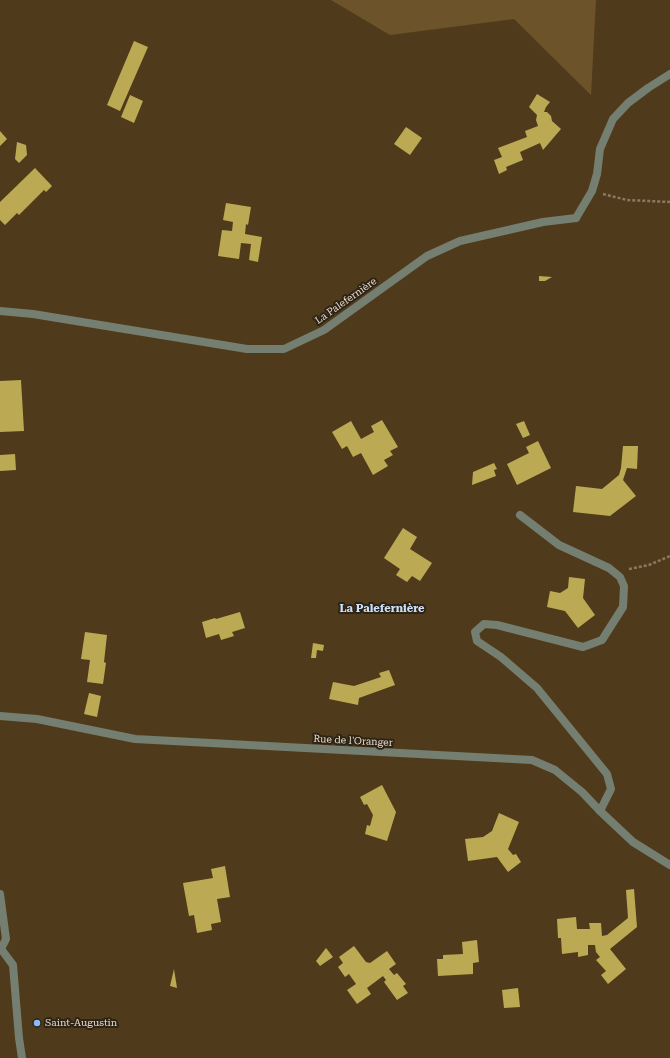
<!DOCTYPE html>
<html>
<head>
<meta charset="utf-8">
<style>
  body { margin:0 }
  canvas { display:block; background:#4f3b1b }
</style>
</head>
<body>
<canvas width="670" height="1058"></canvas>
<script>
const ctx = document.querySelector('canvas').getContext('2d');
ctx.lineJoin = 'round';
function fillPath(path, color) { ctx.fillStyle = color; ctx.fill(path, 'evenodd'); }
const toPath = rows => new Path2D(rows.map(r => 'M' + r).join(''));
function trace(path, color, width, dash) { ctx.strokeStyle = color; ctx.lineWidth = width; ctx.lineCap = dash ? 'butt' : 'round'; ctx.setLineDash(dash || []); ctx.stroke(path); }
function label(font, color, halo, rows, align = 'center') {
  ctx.font = font + ' "Roboto Serif",serif'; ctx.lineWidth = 4; ctx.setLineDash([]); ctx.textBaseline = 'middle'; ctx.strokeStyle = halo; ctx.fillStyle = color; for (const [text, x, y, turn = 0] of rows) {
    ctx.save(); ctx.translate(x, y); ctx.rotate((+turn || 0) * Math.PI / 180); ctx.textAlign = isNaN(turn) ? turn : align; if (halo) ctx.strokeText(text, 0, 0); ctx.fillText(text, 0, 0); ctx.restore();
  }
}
const green = toPath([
  [331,0,596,0,591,95,514,19,390,35]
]);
const building = toPath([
  [134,41,148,47,120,111,107,105],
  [537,94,550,102,546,107,544,112,547,112,551,116,552,121,561,129,543,150,540,143,520,152,523,160,506,167,507,170,499,174,494,160,502,157,498,148,527,137,525,131,538,126,536,120,537,115,529,107],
  [130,95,143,101,134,123,121,117],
  [406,127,422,138,410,155,394,144],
  [0,131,7,139,0,146],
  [17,142,26,145,27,155,19,163,15,159],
  [35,168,52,186,46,192,44,190,19,215,17,213,5,225,0,220,0,202],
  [226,203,251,207,248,225,246,224,245,234,262,237,258,262,249,260,251,244,241,243,239,259,218,256,222,230,232,231,233,222,223,220],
  [539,276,552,277,545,281,539,281],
  [21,380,24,431,0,432,0,381],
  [382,420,398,447,390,451,393,455,384,460,388,466,373,475,361,453,353,457,347,446,342,449,332,432,351,421,361,439,374,432,371,426],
  [524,421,530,435,523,438,516,424],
  [538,441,551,468,517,485,507,464,529,453,526,447],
  [623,446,638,446,637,469,627,468,623,480,636,496,610,516,573,512,576,486,602,489,619,475,621,468],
  [15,454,16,470,0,471,0,455],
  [494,463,497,469,494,470,496,476,472,485,473,472],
  [403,528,417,537,410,549,432,563,420,581,412,576,407,582,396,575,400,569,384,558],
  [569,577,585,579,583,598,595,615,578,628,565,611,547,607,550,591,560,593,568,588],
  [240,612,245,628,232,632,234,636,221,640,219,634,206,638,202,622,215,618,216,619],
  [85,632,107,635,104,662,106,663,103,684,87,682,90,660,81,659],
  [313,643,324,645,323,651,317,650,316,658,311,658],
  [389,670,395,685,359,698,358,705,329,699,333,682,354,686,381,677,379,673],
  [89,693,101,696,97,717,84,714],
  [382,785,396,812,387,841,365,834,367,825,370,826,373,815,367,804,364,805,360,797],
  [499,813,519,822,508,849,513,855,516,854,521,862,508,872,497,857,468,861,465,839,483,837,492,831],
  [225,866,230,897,217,899,221,922,211,924,212,930,197,933,194,915,189,916,183,883,213,878,211,869],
  [634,889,637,927,610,949,626,969,608,984,601,975,606,971,596,960,600,957,596,952,595,945,588,945,588,955,578,957,578,952,562,954,561,938,558,938,557,919,576,917,577,929,590,929,589,923,601,923,602,936,607,935,628,918,626,890],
  [477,940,479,962,473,963,473,974,438,976,437,959,443,959,443,955,463,954,462,942],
  [354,946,366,962,370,963,387,951,396,964,389,969,394,975,397,973,406,984,403,986,408,993,397,1000,384,982,386,980,383,976,367,988,371,994,357,1004,347,990,356,984,349,974,345,977,338,967,343,963,339,957],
  [326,948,333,957,320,966,316,961],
  [174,969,177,988,170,986],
  [518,988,520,1007,504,1008,502,990]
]);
const path = toPath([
  [603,194,627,200,670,202],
  [629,569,649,565,670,556]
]);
const service = toPath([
  [576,218,592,191,597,174,600,149,613,119,628,103,648,88,670,74],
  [520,515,559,545,609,568,620,577,624,586,623,607,602,640,583,647,497,625,484,624,475,632,477,641,501,657,537,688,607,774,611,789,600,811]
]);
const minor = toPath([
  [0,311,33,314,247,349,284,349,324,330,427,256,460,241,543,222,576,218],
  [0,716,37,719,135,739,532,760,555,770,582,792,600,811,633,842,670,865],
  [0,894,6,939,1,949],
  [1,949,13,965,19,1038,22,1058]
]);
const markers = [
  [37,1023,4,"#8abafc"]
];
const streetNames = [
  ["La Palefernière",346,301,-35],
  ["Rue de l'Oranger",353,741,3]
];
const poiNames = [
  ["Saint-Augustin",45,1023]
];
const neighbourhoodNames = [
  ["La Palefernière",382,609]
];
fillPath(green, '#6d5329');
fillPath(building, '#bca953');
trace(path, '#8a795f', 2.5, [3, 2]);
trace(service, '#757f71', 8);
trace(minor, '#757f71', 8);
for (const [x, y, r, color] of markers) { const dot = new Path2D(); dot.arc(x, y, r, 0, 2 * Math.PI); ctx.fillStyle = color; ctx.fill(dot); trace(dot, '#2d2416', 1.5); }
label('10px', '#e7dac9', '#2d2416', streetNames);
label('10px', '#e7dac9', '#2d2416', poiNames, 'left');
label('bold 11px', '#cddff8', '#2d2416', neighbourhoodNames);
</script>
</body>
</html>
